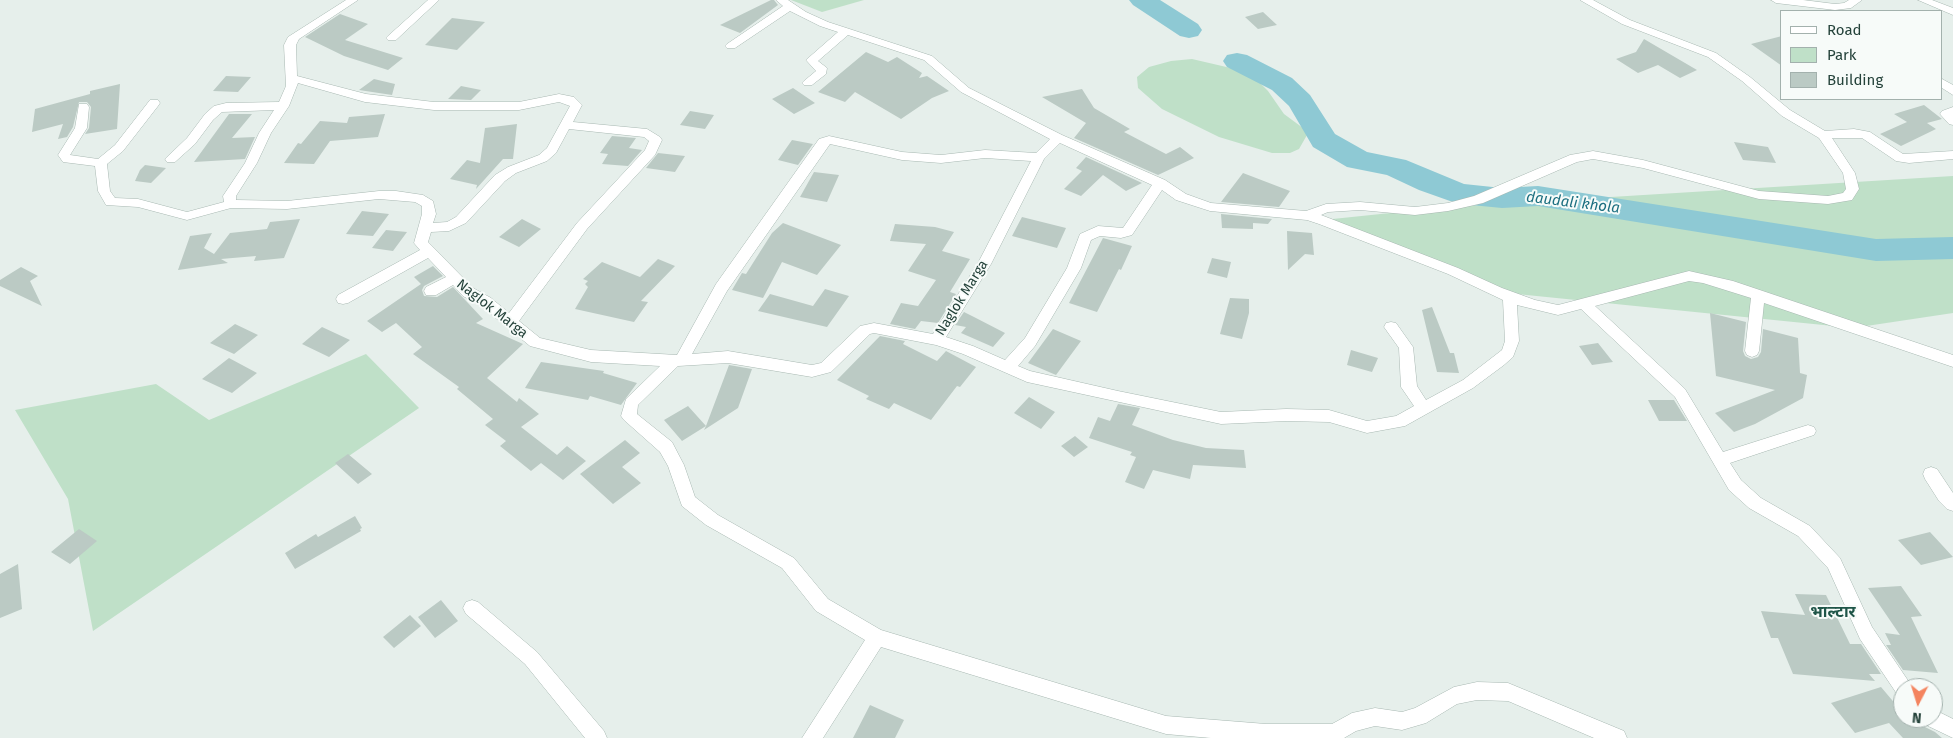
<!DOCTYPE html>
<html>
<head>
<meta charset="utf-8">
<style>
  body { margin:0 }
  #map { position:relative; width:1953px; height:738px; overflow:hidden; background:#e6efeb; font-family:"Fira Sans",sans-serif }
  canvas { display:block }
  .legend { position:absolute; left:1780px; top:10px; width:162px; height:90px; box-sizing:border-box; background:#f7fbf9; border:1px solid #a3b1ad; margin:0; padding:6px 9px; list-style:none; font-size:15px; color:#24423a }
  .legend li { display:flex; align-items:center; gap:10px; height:25px }
  .legend b { width:25px; border:1px solid #a3b1ad }
  .north { position:absolute; left:1893px; top:678px; width:50px; height:50px; box-sizing:border-box; background:#f7fbf9; border:1px solid #a3b1ad; border-radius:50%; rotate:185deg; font-size:14px; font-weight:700; line-height:20px; text-align:center; color:#24423a }
  .north::after { content:''; display:block; margin:auto; width:18px; height:22px; background:#f4845f; clip-path:polygon(50% 0,100% 100%,50% 72%,0 100%) }
</style>
</head>
<body>
<div id="map">
<canvas width="1953" height="738"></canvas>
<ul class="legend">
<li><b style="height:6px;background:#fff"></b>Road</li>
<li><b style="height:14px;background:#bfe0c8"></b>Park</li>
<li><b style="height:14px;background:#bbcac4"></b>Building</li>
</ul>
<div class="north">N</div>
</div>
<script>
const ctx = document.querySelector('canvas').getContext('2d');
ctx.lineJoin = 'round';
function fillPath(path, color) { ctx.fillStyle = color; ctx.fill(path, 'evenodd'); }
const toPath = rows => new Path2D(rows.map(r => 'M' + r).join(''));
function trace(path, color, width, dash) { ctx.strokeStyle = color; ctx.lineWidth = width; ctx.lineCap = dash ? 'butt' : 'round'; ctx.setLineDash(dash || []); ctx.stroke(path); }
function label(font, color, halo, rows, align = 'center') {
  ctx.font = font + ' "Fira Sans","Noto Sans Devanagari",sans-serif'; ctx.lineWidth = 4; ctx.setLineDash([]); ctx.textBaseline = 'middle'; ctx.strokeStyle = halo; ctx.fillStyle = color; for (const [text, x, y, turn = 0] of rows) {
    ctx.save(); ctx.translate(x, y); ctx.rotate((+turn || 0) * Math.PI / 180); ctx.textAlign = isNaN(turn) ? turn : align; if (halo) ctx.strokeText(text, 0, 0); ctx.fillText(text, 0, 0); ctx.restore();
  }
}
const green = toPath([
  [791,0,864,0,822,12],
  [1192,59,1235,69,1260,83,1268,91,1284,114,1303,128,1307,135,1299,149,1290,153,1272,153,1219,137,1162,109,1138,88,1137,77,1149,67,1171,61],
  [1953,176,1953,313,1853,328,1497,292,1323,220,1448,207],
  [366,354,419,408,93,631,68,499,15,410,156,384,209,420]
]);
const river = toPath([
  [1129,0,1160,0,1198,24,1202,30,1198,36,1189,38,1180,36,1133,5,1129,0],
  [1237,53,1247,55,1292,78,1310,95,1335,134,1367,152,1406,160,1464,184,1502,188,1538,186,1876,239,1953,237,1953,259,1876,261,1538,206,1502,208,1461,204,1450,201,1419,190,1387,175,1347,167,1313,147,1289,106,1272,90,1227,67,1223,61,1227,55,1237,53]
]);
const building = toPath([
  [771,0,774,0,778,5,740,33,720,25],
  [1263,12,1277,25,1258,29,1245,17],
  [340,14,368,24,345,40,403,58,388,70,344,56,305,37],
  [452,18,485,22,457,50,425,45],
  [1782,36,1782,66,1751,44],
  [1644,39,1697,70,1680,78,1658,65,1638,73,1616,59,1636,52],
  [866,52,888,62,897,57,922,73,919,78,927,76,949,91,932,98,901,119,855,92,845,102,818,92],
  [226,76,251,77,238,92,213,91],
  [374,79,395,84,392,95,359,90],
  [120,84,117,129,85,134,89,128,91,107,87,102,79,102,73,127,67,137,58,139,63,124,32,132,35,109,90,94,90,91],
  [461,86,481,90,471,100,448,99],
  [793,88,815,103,794,114,772,99],
  [1082,89,1094,108,1130,129,1124,132,1166,154,1180,147,1194,158,1158,175,1074,138,1086,123,1042,97],
  [1924,105,1942,119,1927,123,1936,129,1901,146,1880,134,1907,122,1894,114],
  [690,111,714,115,705,129,680,125],
  [229,114,252,114,232,138,255,137,245,159,194,162],
  [385,114,378,137,330,141,314,164,284,163,298,143,301,144,320,121,347,123,349,117],
  [517,124,513,159,503,159,476,189,477,185,450,179,467,160,480,163,485,128],
  [612,136,636,138,629,148,642,150,628,166,602,164,608,154,600,153],
  [792,140,813,144,798,165,778,160],
  [1734,142,1768,147,1776,163,1743,160],
  [658,153,685,156,675,172,646,168],
  [1086,157,1142,183,1126,191,1103,175,1081,196,1064,189,1082,171,1076,168],
  [145,165,166,168,151,183,135,181,140,170],
  [814,172,839,175,827,202,800,197],
  [1243,173,1290,191,1279,207,1221,202],
  [362,211,389,214,373,236,346,234],
  [1221,214,1272,219,1268,224,1253,223,1253,229,1222,228],
  [1022,217,1066,228,1057,248,1012,236],
  [300,219,284,258,254,261,256,256,221,259,228,263,178,270,190,236,212,233,204,248,214,254,230,233,267,229,270,222],
  [522,219,541,229,519,247,499,237],
  [783,223,841,245,817,275,782,262,763,298,732,290,742,273,746,274,772,233],
  [895,224,935,227,954,232,942,251,970,259,950,292,956,294,938,323,921,321,915,329,890,324,901,303,918,306,936,280,908,271,926,244,890,241],
  [386,230,407,232,393,251,372,248],
  [1287,231,1312,233,1314,255,1305,254,1288,270],
  [1103,238,1132,246,1121,270,1119,269,1097,312,1069,303],
  [1212,258,1231,262,1227,278,1207,273],
  [658,259,675,266,641,301,648,302,634,322,575,309,588,287,585,284,588,281,583,279,602,262,640,277],
  [433,266,443,276,424,286,422,290,424,296,437,297,453,287,483,319,476,323,523,344,487,378,517,402,519,398,539,414,521,427,557,455,567,446,586,461,563,480,541,463,531,471,500,446,506,441,485,425,493,419,457,389,459,387,413,354,422,347,396,323,382,332,367,321,421,284,414,277],
  [21,267,38,276,30,281,42,306,0,286,0,280],
  [825,289,849,296,827,327,758,311,770,294,813,306],
  [1230,298,1249,299,1249,313,1242,339,1220,334],
  [1432,307,1450,353,1454,353,1459,373,1437,372,1422,310],
  [964,312,974,317,1005,333,993,347,961,333,966,327,955,325],
  [1710,313,1746,322,1743,351,1745,356,1751,359,1758,357,1761,352,1763,329,1798,338,1800,373,1807,375,1803,398,1755,424,1734,432,1715,413,1775,390,1716,376],
  [235,324,258,335,234,354,210,343],
  [322,327,350,340,329,357,302,344],
  [1053,329,1081,341,1056,375,1028,363],
  [880,336,905,341,903,344,937,361,946,351,976,367,960,387,957,386,931,420,894,403,889,409,866,399,869,396,837,380],
  [1598,343,1613,362,1592,365,1579,346],
  [1351,350,1378,358,1372,372,1347,365],
  [229,358,257,373,232,393,202,379],
  [541,362,604,371,603,373,637,383,621,405,590,396,588,400,525,388],
  [729,365,752,369,738,408,704,430,706,426,682,441,664,420,688,406,706,426],
  [1029,397,1055,412,1041,429,1014,413],
  [1648,400,1674,400,1687,421,1659,421],
  [1118,404,1140,408,1132,425,1173,440,1206,448,1244,450,1246,468,1193,465,1190,479,1153,470,1144,489,1125,482,1136,457,1130,455,1132,452,1089,438,1098,417,1110,421],
  [1075,436,1088,447,1074,457,1061,446],
  [625,440,640,453,622,467,641,483,613,504,580,474],
  [348,454,372,474,358,484,335,463],
  [355,516,362,528,360,529,361,531,295,569,285,553,316,534,318,537],
  [79,529,97,541,70,564,51,552],
  [1930,532,1953,557,1921,565,1898,540],
  [18,564,22,609,0,618,0,574],
  [1901,586,1922,616,1911,617,1938,673,1903,670,1886,645,1891,645,1885,633,1900,635,1868,588],
  [1795,594,1826,595,1850,644,1861,644,1881,674,1869,674,1875,681,1793,674,1778,638,1771,638,1761,611,1805,615],
  [441,600,458,621,435,638,418,617],
  [410,615,421,626,394,648,383,637],
  [1881,687,1903,713,1903,718,1921,718,1925,727,1935,732,1942,738,1903,738,1889,723,1855,733,1831,703],
  [870,705,904,720,895,738,853,738]
]);
const street = toPath([
  [346,0,358,0,299,39,296,45,297,76,366,94,434,102,519,102,559,94,574,97,582,105,573,122,647,129,660,137,662,140,655,155,587,229,519,321,540,338,591,350,677,355,716,284,819,139,829,136,902,152,941,155,985,150,1036,153,1050,139,961,92,924,60,848,35,818,61,827,68,826,74,812,85,804,85,802,83,804,81,816,71,806,60,838,32,820,26,790,11,735,48,727,48,725,46,727,44,783,6,776,0,788,0,806,12,828,22,932,56,969,88,1062,135,1165,180,1186,194,1211,203,1306,211,1326,204,1360,202,1415,207,1448,203,1474,196,1570,155,1593,151,1643,160,1759,191,1828,196,1843,193,1846,189,1843,173,1819,138,1782,116,1742,81,1708,57,1622,24,1580,0,1593,0,1630,20,1716,53,1750,77,1790,110,1825,131,1854,129,1870,132,1903,154,1953,151,1953,159,1909,163,1896,161,1862,138,1832,138,1855,173,1859,189,1852,200,1828,204,1759,199,1643,168,1593,159,1577,162,1483,203,1448,211,1415,215,1360,210,1328,212,1321,215,1458,268,1502,288,1535,300,1558,305,1689,271,1733,281,1953,355,1953,367,1764,303,1759,351,1757,355,1752,357,1747,355,1745,351,1751,298,1703,283,1689,281,1595,306,1685,389,1723,452,1808,425,1814,427,1816,431,1814,435,1730,463,1741,480,1761,498,1810,526,1840,558,1872,627,1913,688,1903,688,1903,697,1897,694,1860,639,1828,568,1798,536,1749,508,1729,490,1675,397,1581,309,1558,315,1517,305,1519,341,1513,357,1504,365,1473,388,1405,426,1367,433,1329,422,1286,421,1221,424,1027,382,963,354,936,345,874,333,870,334,831,372,812,377,728,363,678,366,638,405,637,414,672,442,684,465,695,497,718,515,794,558,828,599,881,630,1166,716,1266,724,1332,724,1352,713,1375,708,1402,712,1415,708,1454,687,1477,682,1508,683,1624,731,1627,738,1594,738,1508,701,1477,700,1457,704,1426,723,1402,730,1375,726,1356,731,1344,738,1211,738,1166,734,881,647,823,738,802,738,865,640,816,611,782,568,706,525,682,506,668,466,660,452,624,420,621,416,626,399,660,366,591,362,530,346,481,306,463,296,453,285,436,295,426,295,424,291,426,287,446,277,428,258,348,303,343,304,338,303,336,299,338,295,420,250,414,243,422,214,422,206,415,202,379,199,287,209,231,208,187,220,138,207,106,205,98,191,95,166,63,162,58,155,75,128,79,104,87,104,89,107,87,128,70,155,98,159,115,145,150,100,158,100,160,103,158,106,123,151,107,164,110,191,115,198,138,199,187,212,224,202,223,196,245,163,259,133,274,110,222,112,213,120,195,144,175,162,167,162,165,159,187,138,205,114,214,106,226,103,279,102,286,86,284,45,288,37,346,0],
  [298,83,365,102,434,110,519,110,559,102,570,106,547,148,539,155,508,167,495,175,456,217,447,222,433,223,436,214,433,201,423,195,396,191,379,191,287,201,236,200,236,196,257,163,271,133,289,106,298,83],
  [569,129,644,137,649,141,645,150,577,223,509,313,491,298,473,288,428,242,431,232,449,231,466,223,505,181,516,173,547,161,556,153,569,129],
  [1060,143,1152,185,1123,228,1098,226,1080,234,1067,268,1025,338,1005,360,973,346,946,337,991,264,1044,159,1060,143],
  [830,144,902,160,941,163,985,158,1031,161,978,263,933,334,874,323,865,325,860,326,821,363,812,365,728,351,692,354,727,291,830,144],
  [1162,190,1176,200,1210,211,1307,220,1319,224,1448,274,1503,300,1505,341,1502,350,1463,380,1426,400,1417,386,1413,347,1396,323,1391,322,1386,323,1384,327,1399,348,1401,387,1414,406,1396,416,1367,421,1329,410,1286,409,1221,412,1118,391,1030,371,1018,366,1035,346,1081,268,1091,240,1100,236,1121,238,1132,235,1162,190],
  [428,0,439,0,396,40,388,40,386,38,388,36,428,0],
  [1771,0,1803,0,1835,4,1844,3,1849,0,1862,0,1851,8,1835,10,1776,3,1771,0],
  [1918,0,1932,0,1953,8,1953,15,1918,0],
  [1942,79,1953,85,1953,95,1942,88,1942,79],
  [1953,107,1953,125,1949,124,1940,114,1942,111,1953,107],
  [1931,467,1937,469,1953,493,1953,511,1947,509,1939,501,1925,479,1923,474,1925,469,1931,467],
  [472,600,478,602,537,652,604,731,607,738,585,738,525,664,466,614,463,608,466,602,472,600],
  [1933,709,1953,719,1953,738,1926,725,1923,718,1933,718,1933,709]
]);
const streetNames = [
  ["Naglok Marga",962,298,-58],
  ["Naglok Marga",492,309,38]
];
const waterNames = [
  ["daudali khola",1573,203,7]
];
const quarterNames = [
  ["भाल्टार",1833,613]
];
fillPath(green, '#bfe0c8');
fillPath(river, '#8ec9d4');
fillPath(building, '#bbcac4');
trace(street, '#a8b8b2', 1);
fillPath(street, '#fff');
label('14px', '#24423a', '#f7fbf9', streetNames);
label('italic 15px', '#1c6f80', '#f7fbf9', waterNames);
label('bold 16px', '#1f5548', '#f7fbf9', quarterNames);
</script>
</body>
</html>
